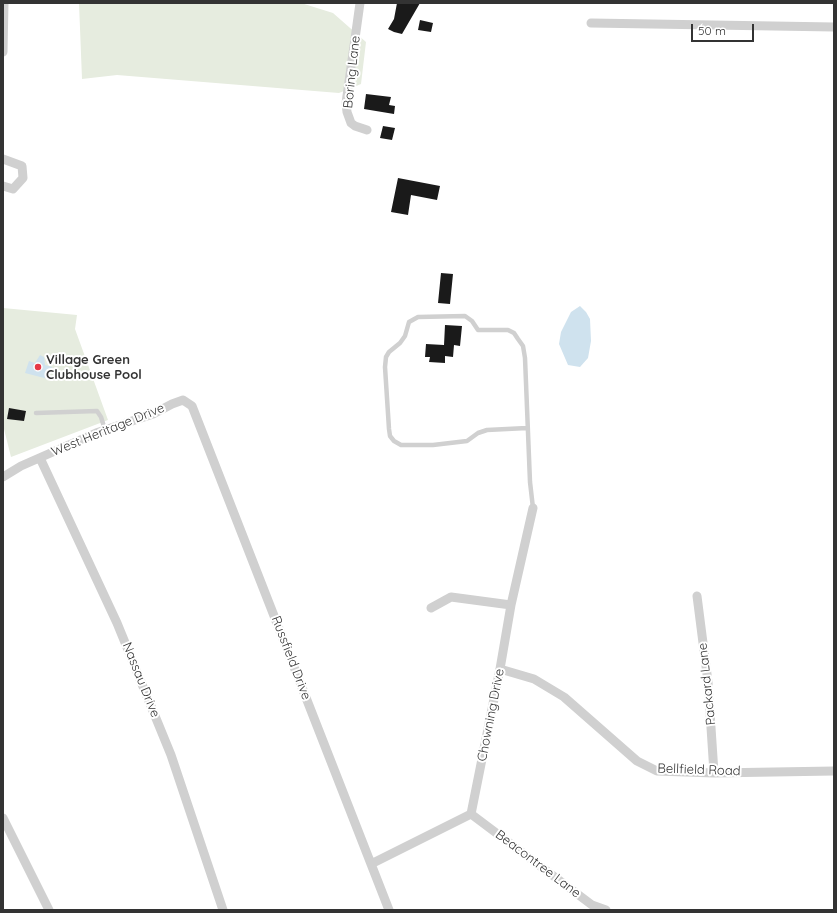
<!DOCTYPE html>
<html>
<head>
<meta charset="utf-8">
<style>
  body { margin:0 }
  #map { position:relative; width:837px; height:913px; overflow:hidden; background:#fff; font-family:Quicksand,sans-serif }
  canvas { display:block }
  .frame { position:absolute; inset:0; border:4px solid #333; pointer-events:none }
  .scale { position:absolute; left:691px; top:24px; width:63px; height:18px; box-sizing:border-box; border:2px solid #333; border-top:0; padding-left:5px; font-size:12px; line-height:14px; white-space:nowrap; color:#333; -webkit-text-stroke:3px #fff; paint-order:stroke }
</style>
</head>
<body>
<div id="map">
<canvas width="837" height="913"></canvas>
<div class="frame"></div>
<div class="scale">50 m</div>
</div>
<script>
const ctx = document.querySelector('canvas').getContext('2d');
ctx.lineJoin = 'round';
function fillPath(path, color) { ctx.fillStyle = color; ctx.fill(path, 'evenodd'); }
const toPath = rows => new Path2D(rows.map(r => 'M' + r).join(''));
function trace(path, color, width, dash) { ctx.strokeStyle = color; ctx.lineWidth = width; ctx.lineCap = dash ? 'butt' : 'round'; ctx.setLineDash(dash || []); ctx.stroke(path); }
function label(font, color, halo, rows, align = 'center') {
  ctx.font = font + ' Quicksand,sans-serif'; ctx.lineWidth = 4; ctx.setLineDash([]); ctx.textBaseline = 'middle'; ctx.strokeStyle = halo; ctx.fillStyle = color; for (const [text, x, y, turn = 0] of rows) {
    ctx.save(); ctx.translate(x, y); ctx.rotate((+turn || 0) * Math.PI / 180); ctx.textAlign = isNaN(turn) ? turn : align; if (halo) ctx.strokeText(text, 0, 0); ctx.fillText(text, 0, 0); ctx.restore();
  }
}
const green = toPath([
  [79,3,301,3,333,13,366,42,361,84,339,93,117,75,82,79],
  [3,308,77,315,75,329,108,420,11,457,3,425]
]);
const water = toPath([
  [580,306,586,312,590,319,591,341,588,358,580,367,568,365,559,344,561,332,571,312],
  [40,355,44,357,45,365,52,367,48,379,25,373,29,361,35,363]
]);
const building = toPath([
  [397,3,420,3,402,34,394,32,388,29,394,19],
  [420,20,433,23,431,32,418,30],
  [366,94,391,97,389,105,395,106,394,114,364,109],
  [383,126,395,128,392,140,380,138],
  [398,178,440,186,437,200,411,195,408,215,391,212],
  [441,273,453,274,450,304,438,303],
  [445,325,462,326,460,346,454,345,453,357,445,356,445,363,429,362,430,357,425,357,426,344,444,345],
  [9,408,26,411,24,421,7,419]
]);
const lane = toPath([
  [36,413,97,411,101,417,105,430],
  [527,428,487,430,478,433,467,441,433,445,401,445,394,441,390,436,389,429,385,367,386,357,389,352,400,343,405,336,409,322,418,317,465,316,472,321,478,330,508,330,514,333,518,339,523,346,525,358,530,482,533,508]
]);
const street = toPath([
  [360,3,346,103,347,112,351,123,355,126,367,130],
  [591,23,834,27],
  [3,52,4,3],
  [3,159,22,166,23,178,13,189,3,186],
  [40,458,117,623,171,755,223,910],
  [3,477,21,466,96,433,153,414,172,404,183,400,192,406,389,910],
  [697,596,708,682,714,773],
  [431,608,451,597,511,605],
  [500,669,534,679,564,697,637,761,657,771,714,773,834,771],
  [471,814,592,905,606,910],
  [3,818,49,910],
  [371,864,471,814,500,669,511,605,533,508]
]);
const markers = [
  [38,367,4,"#e63946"]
];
const streetNames = [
  ["Boring Lane",352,72,-84],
  ["West Heritage Drive",108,430,-22],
  ["Russfield Drive",291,658,69],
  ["Nassau Drive",141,680,68],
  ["Packard Lane",707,684,-96],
  ["Chowning Drive",491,715,-79],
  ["Bellfield Road",699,770,2],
  ["Beacontree Lane",538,864,37]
];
const poiNames = [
  ["Village Green",46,360],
  ["Clubhouse Pool",46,375]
];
fillPath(green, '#e6ecdf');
fillPath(water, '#cfe2ee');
fillPath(building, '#1a1a1a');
trace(lane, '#d0d0d0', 4.5);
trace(street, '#d0d0d0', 9);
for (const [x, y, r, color] of markers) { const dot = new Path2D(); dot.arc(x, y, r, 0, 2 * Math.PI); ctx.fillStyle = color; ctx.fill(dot); trace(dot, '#fff', 1.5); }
label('13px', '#333', '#fff', streetNames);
label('bold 13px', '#333', '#fff', poiNames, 'left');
</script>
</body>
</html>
